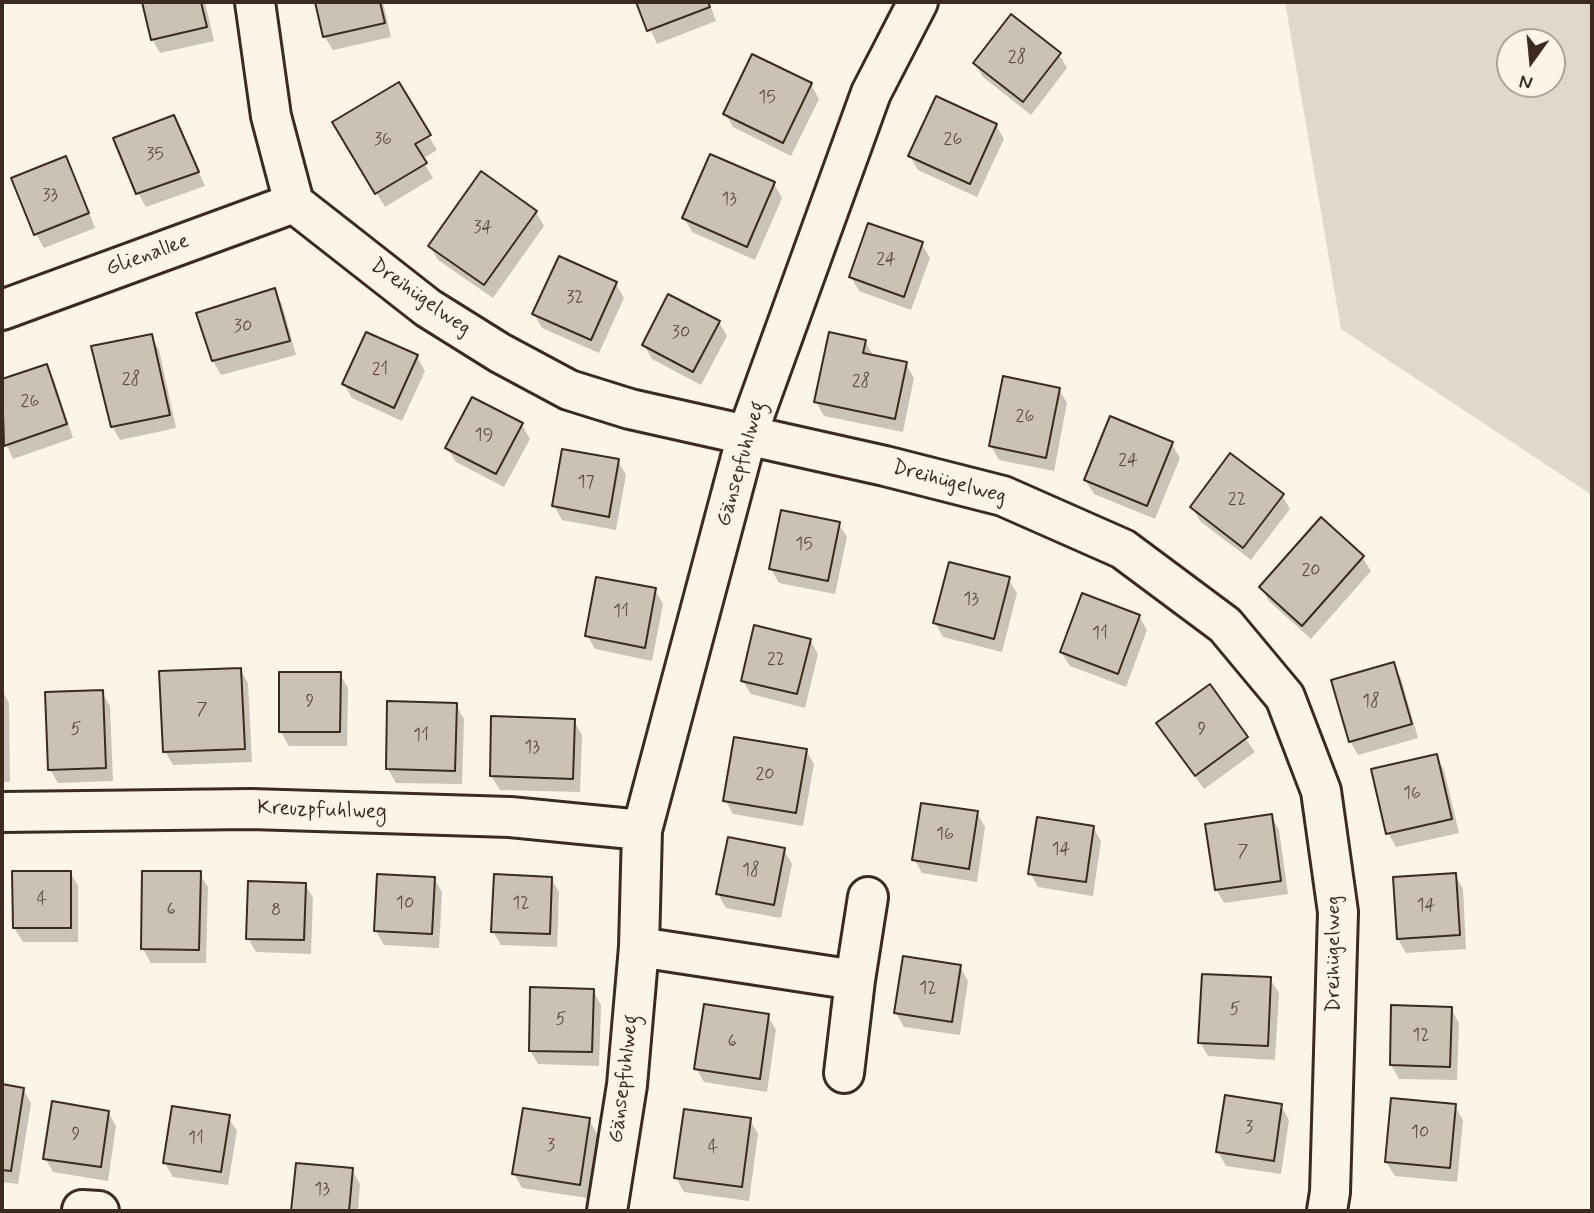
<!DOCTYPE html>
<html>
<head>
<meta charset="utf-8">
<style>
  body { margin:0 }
  #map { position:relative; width:1594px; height:1213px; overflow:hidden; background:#fcf5e5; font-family:Mynerve,sans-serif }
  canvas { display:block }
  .frame { position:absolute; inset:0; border:4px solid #3b2a1e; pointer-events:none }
  .north { position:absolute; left:1496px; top:28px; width:70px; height:70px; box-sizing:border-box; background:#fcf5e5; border:2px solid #afa495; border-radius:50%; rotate:195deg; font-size:19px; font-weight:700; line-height:28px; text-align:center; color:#3b2a1e }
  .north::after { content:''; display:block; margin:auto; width:24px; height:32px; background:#3b2a1e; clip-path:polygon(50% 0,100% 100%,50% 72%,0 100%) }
</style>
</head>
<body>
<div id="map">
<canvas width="1594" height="1213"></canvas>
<div class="frame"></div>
<div class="north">N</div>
</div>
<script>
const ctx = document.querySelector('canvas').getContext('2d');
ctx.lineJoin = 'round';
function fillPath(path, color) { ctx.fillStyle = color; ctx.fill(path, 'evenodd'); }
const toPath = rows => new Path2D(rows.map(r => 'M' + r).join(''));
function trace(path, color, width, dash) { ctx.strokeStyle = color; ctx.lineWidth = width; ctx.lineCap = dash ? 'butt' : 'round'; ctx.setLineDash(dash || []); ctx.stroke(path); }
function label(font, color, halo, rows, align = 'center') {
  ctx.font = font + ' Mynerve,sans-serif'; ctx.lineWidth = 5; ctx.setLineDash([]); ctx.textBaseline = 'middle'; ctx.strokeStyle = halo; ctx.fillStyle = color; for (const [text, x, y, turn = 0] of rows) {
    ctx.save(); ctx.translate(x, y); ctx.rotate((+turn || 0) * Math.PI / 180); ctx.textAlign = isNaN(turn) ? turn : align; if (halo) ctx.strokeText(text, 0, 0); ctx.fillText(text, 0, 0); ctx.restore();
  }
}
const green = toPath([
  [1285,2,1592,2,1592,495,1341,329],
  [1510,42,1552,42,1552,84,1510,84]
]);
const shadow = toPath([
  [144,2,205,2,214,41,160,53,152,39],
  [317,2,383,2,391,37,333,50,324,36],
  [638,2,709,2,716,21,657,44],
  [1059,54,1067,68,1031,115,983,77,975,64],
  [398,84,437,150,422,159,433,178,385,207,334,123],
  [811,85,819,99,791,156,733,127,725,113],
  [996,125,1004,139,977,197,918,170,910,156],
  [181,132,205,186,146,207,138,193],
  [65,159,73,172,95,228,44,248,36,234],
  [774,184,782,198,755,260,692,232,684,218],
  [536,212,544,226,493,298,438,260,430,246],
  [922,244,930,258,911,310,859,291,851,277],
  [560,258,616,284,624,298,599,353,542,328,534,314],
  [274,290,282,304,296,355,221,375,213,361,198,314],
  [719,322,727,336,701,385,652,359,644,345],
  [151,336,159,350,176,428,120,440,112,426],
  [865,341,873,355,906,364,914,378,903,432,824,416,816,402],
  [417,357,425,371,402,421,352,398,344,384],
  [46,366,54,380,73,438,13,459,2,434,2,381],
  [1059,389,1067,403,1054,471,999,460,991,446],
  [522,425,530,439,504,487,456,462,447,448],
  [1172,444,1180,458,1155,519,1094,494,1085,480],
  [618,461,626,475,616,530,562,520,554,506],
  [1282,495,1290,509,1251,560,1200,521,1192,507],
  [838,523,847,537,835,594,779,583,771,569],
  [1362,557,1371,571,1311,639,1269,601,1261,587],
  [1008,579,1017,593,1002,652,943,637,935,623],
  [655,590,663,604,652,661,595,649,587,635],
  [1139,616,1147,630,1126,687,1070,666,1061,652],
  [810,640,818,654,805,708,751,694,742,680],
  [1393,664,1401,678,1418,738,1358,755,1350,741],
  [240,669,248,683,252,762,173,765,165,751],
  [340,674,348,688,347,746,289,746,281,732],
  [1209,687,1255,752,1204,789,1167,737],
  [2,690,9,703,10,782,2,782],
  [102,692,110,706,113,781,58,783,50,769],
  [456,705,464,719,462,784,396,783,388,769],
  [574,721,582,735,580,792,500,790,491,776],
  [806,750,814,764,803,826,733,814,725,800],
  [1436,756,1444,770,1459,833,1396,847,1388,833],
  [977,813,985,827,977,882,922,873,914,859],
  [1271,816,1279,830,1288,894,1224,903,1216,889],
  [1093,827,1101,841,1093,896,1038,887,1030,873],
  [784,850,792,864,781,918,726,908,718,894],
  [70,872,78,886,78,942,23,942,14,928],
  [199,873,208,887,206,963,151,963,143,949],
  [1455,875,1463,889,1466,949,1406,953,1398,939],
  [434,878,442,892,439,948,384,945,376,931],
  [551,878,559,892,557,947,501,945,493,931],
  [305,884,313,898,311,954,256,952,248,938],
  [960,967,968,981,960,1035,904,1027,896,1013],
  [1270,979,1279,993,1275,1060,1208,1056,1200,1042],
  [593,991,601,1005,599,1066,538,1064,530,1050],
  [1451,1009,1459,1023,1457,1080,1399,1079,1391,1065],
  [768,1016,776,1030,767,1092,704,1082,696,1068],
  [2,1086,23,1089,31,1103,18,1184,2,1182],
  [1281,1106,1289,1120,1281,1174,1226,1166,1218,1152],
  [1455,1106,1463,1120,1457,1182,1395,1176,1386,1162],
  [108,1112,116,1126,108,1181,53,1172,45,1158],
  [228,1117,237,1131,228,1185,173,1177,165,1163],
  [589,1120,597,1134,587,1198,522,1188,514,1174],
  [750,1120,758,1134,749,1201,684,1192,676,1178],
  [297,1164,352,1170,360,1184,358,1211,293,1211]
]);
const building = toPath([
  [142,2,201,2,207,27,151,40,142,2],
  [315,2,380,2,385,23,323,37,315,2],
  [636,2,708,2,710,7,647,31,636,2],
  [1011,14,1061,53,1023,102,973,63,1011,14],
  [752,54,812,83,783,143,723,114,752,54],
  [399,82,431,135,415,144,427,163,375,194,332,122,399,82],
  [936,96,997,124,970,184,908,156,936,96],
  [174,115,199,172,136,194,113,138,174,115],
  [710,154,775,182,747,247,682,218,710,154],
  [66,156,89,213,34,235,11,178,66,156],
  [481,171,537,211,484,285,428,246,481,171],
  [868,223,923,242,904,297,849,277,868,223],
  [559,256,617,282,591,340,532,314,559,256],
  [275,288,290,341,212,361,196,313,275,288],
  [668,294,720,321,693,372,642,345,668,294],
  [366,332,418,355,394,408,342,384,366,332],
  [829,332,866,340,863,353,907,362,895,419,814,402,829,332],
  [152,334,170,415,111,427,91,346,152,334],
  [47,364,67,424,4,446,2,379,47,364],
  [1003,376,1060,388,1046,458,989,446,1003,376],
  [472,397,523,423,496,474,445,448,472,397],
  [1110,416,1173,442,1147,506,1084,480,1110,416],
  [562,449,619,459,609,517,552,506,562,449],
  [1230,453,1284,494,1243,548,1190,507,1230,453],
  [781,510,840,522,828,581,769,569,781,510],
  [1321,517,1364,556,1302,626,1259,587,1321,517],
  [949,562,1010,577,994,639,933,623,949,562],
  [596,577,656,588,645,648,585,636,596,577],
  [1082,593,1140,615,1118,674,1060,652,1082,593],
  [754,625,811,639,797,694,741,681,754,625],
  [1394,662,1412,724,1349,742,1331,680,1394,662],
  [241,668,245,749,163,752,159,671,241,668],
  [279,672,341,672,340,732,279,732,279,672],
  [1210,684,1248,737,1195,776,1156,723,1210,684],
  [103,690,106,768,48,770,45,692,103,690],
  [387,701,457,703,455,771,386,769,387,701],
  [491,716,575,719,573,779,490,776,491,716],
  [734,737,807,749,796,813,723,801,734,737],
  [1437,754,1452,819,1386,834,1371,769,1437,754],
  [921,803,978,811,969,869,912,860,921,803],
  [1272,814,1281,881,1215,890,1205,824,1272,814],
  [1037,817,1094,826,1086,882,1028,874,1037,817],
  [728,837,785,848,774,905,716,894,728,837],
  [12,871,71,871,71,928,13,928,12,871],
  [142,871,201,871,199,950,141,949,142,871],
  [1456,873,1460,935,1397,939,1393,877,1456,873],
  [377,874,435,877,432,934,374,931,377,874],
  [494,874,552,877,550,934,491,932,494,874],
  [248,881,306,883,304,940,246,939,248,881],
  [903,956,961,965,952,1022,894,1013,903,956],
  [1202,974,1271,977,1268,1046,1198,1043,1202,974],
  [530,987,594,989,592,1052,529,1051,530,987],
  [704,1004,769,1014,760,1079,694,1069,704,1004],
  [1391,1005,1452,1007,1450,1067,1390,1065,1391,1005],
  [2,1084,24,1088,11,1171,2,1170,2,1084],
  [1225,1095,1282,1104,1274,1161,1216,1152,1225,1095],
  [1391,1098,1456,1104,1450,1168,1385,1162,1391,1098],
  [52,1101,109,1111,101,1167,43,1159,52,1101],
  [172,1106,230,1115,221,1172,163,1163,172,1106],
  [523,1108,590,1118,580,1185,512,1174,523,1108],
  [684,1109,751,1118,742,1187,674,1178,684,1109],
  [296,1163,353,1168,349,1211,291,1211,296,1163]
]);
const minor = toPath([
  [255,2,271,116,294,203,428,308,500,353,569,390,630,409,885,466,1003,496,1123,549,1225,625,1285,697,1321,791,1338,912,1330,1192,1327,1211],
  [2,310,294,203],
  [2,812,251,809,510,817,642,830],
  [639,947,855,980],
  [844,1073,855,980,868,897],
  [82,1210,99,1211],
  [607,1211,627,1085,639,947,642,830,747,435,871,93,918,2]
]);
const numberNames = [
  ["28",1017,58],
  ["15",767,98],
  ["36",383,140],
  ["26",953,140],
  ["35",155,155],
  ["33",50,196],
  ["13",729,200],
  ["34",483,228],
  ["24",886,260],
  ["32",575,298],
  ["30",243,327],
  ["30",681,333],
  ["21",380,370],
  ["28",131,380],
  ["28",861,382],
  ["26",30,402],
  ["26",1025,417],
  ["19",484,436],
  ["24",1128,461],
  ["17",586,483],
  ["22",1237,500],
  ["15",804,545],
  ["20",1311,571],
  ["13",971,600],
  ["11",621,612],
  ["11",1100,634],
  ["22",776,660],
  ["9",310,702],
  ["18",1371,702],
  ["7",202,710],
  ["5",76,730],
  ["9",1202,730],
  ["11",421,736],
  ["13",532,748],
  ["20",765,775],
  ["16",1412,794],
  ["16",945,835],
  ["14",1061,850],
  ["7",1243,852],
  ["18",751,871],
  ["4",42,900],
  ["10",405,904],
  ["12",521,904],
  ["14",1426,906],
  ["6",171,910],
  ["8",276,911],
  ["12",928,989],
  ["5",1235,1010],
  ["5",561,1020],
  ["12",1421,1036],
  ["6",732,1042],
  ["3",1249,1128],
  ["10",1420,1133],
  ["9",76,1135],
  ["11",196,1139],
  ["3",551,1146],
  ["4",713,1148],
  ["13",322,1190]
];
const streetNames = [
  ["Glienallee",148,256,-20],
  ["Dreihügelweg",420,298,35],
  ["Gänsepfuhlweg",742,464,-74],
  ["Dreihügelweg",949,483,15],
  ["Kreuzpfuhlweg",322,811,2],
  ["Dreihügelweg",1335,954,-90],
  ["Gänsepfuhlweg",625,1079,-83]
];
fillPath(green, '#e0d8c8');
fillPath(shadow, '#0003');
fillPath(building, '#ccc2b3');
trace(building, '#3b2a1e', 2);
trace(minor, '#3b2a1e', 44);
trace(minor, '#fcf5e5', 38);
label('18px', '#5f5043', null, numberNames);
label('21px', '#3b2a1e', '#fcf5e5', streetNames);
</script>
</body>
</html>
